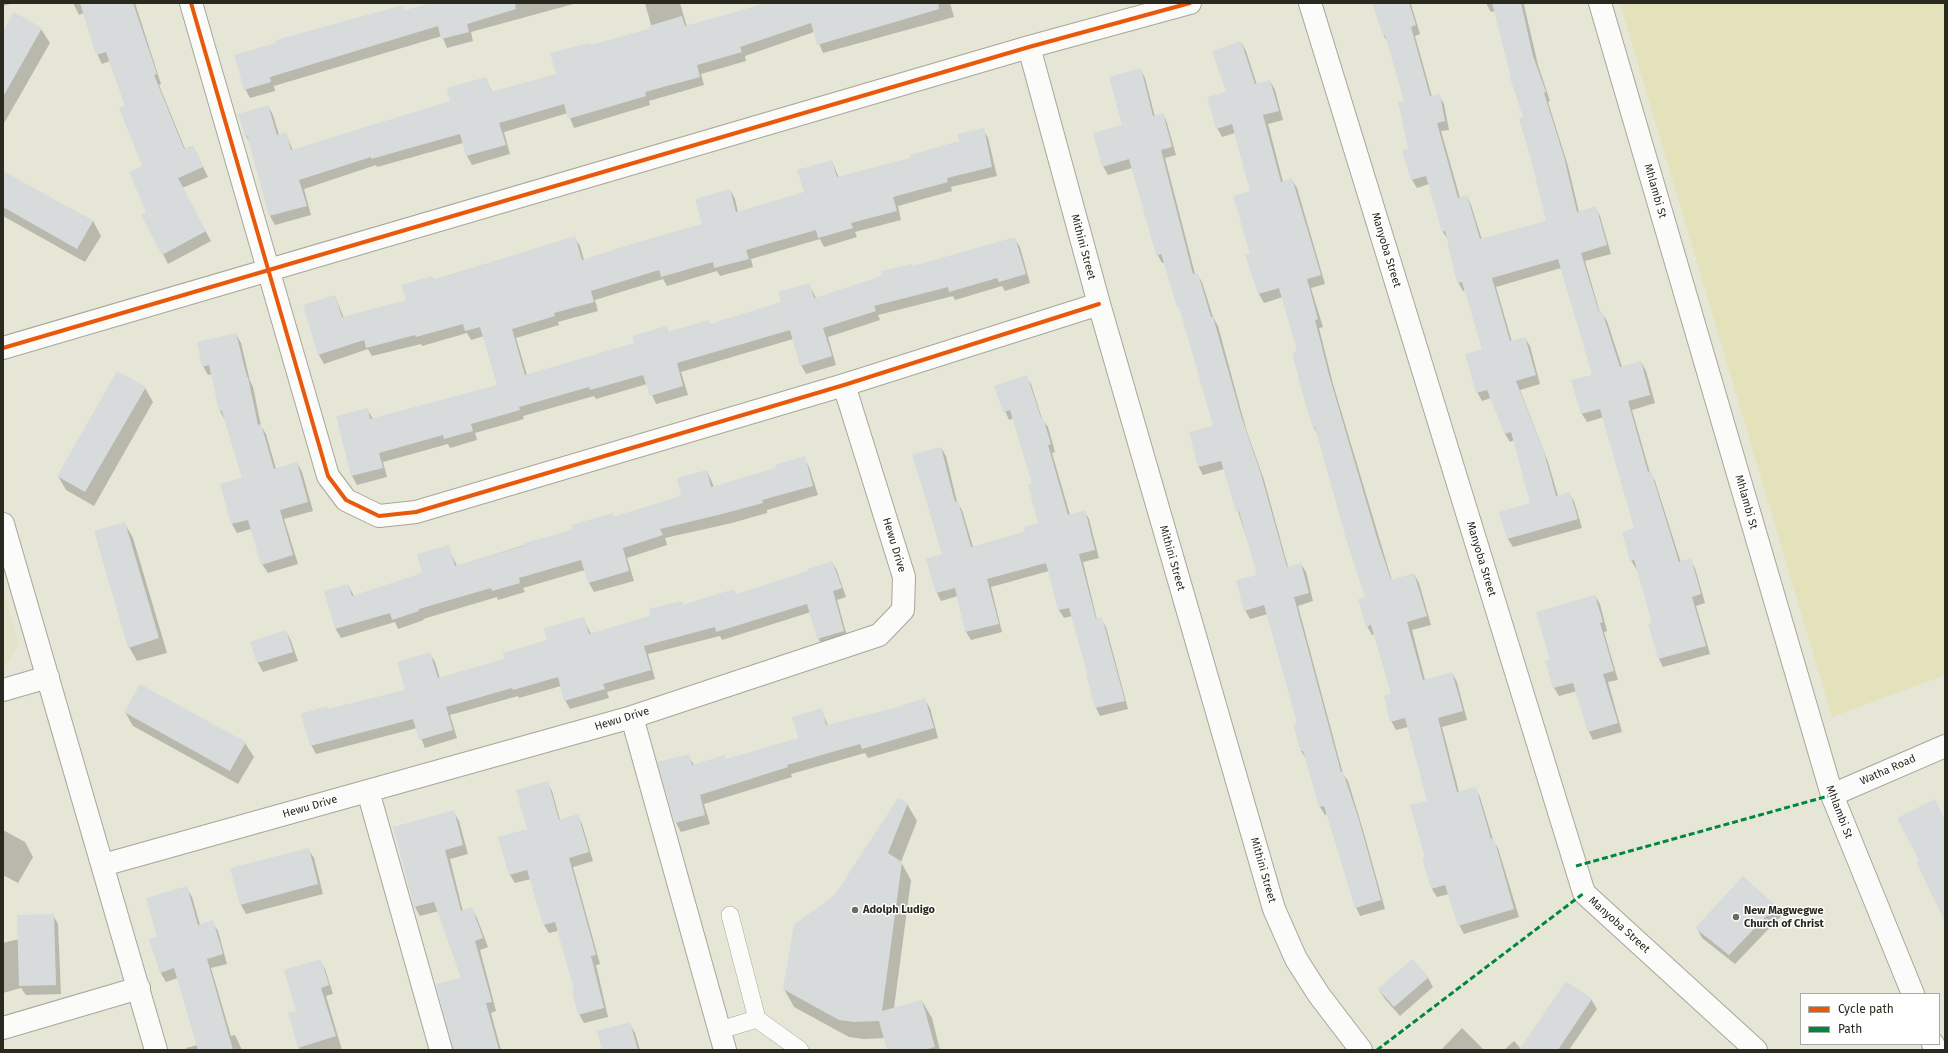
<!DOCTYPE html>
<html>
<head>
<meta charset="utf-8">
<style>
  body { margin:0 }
  #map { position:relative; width:1948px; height:1053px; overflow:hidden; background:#e6e6d7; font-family:"Fira Sans",sans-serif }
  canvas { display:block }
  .frame { position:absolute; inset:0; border:4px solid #29291f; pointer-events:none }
  .legend { position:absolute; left:1800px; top:993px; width:140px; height:52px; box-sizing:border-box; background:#fff; border:1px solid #a9a9a5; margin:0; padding:5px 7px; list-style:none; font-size:12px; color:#29291f }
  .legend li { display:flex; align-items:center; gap:8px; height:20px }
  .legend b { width:20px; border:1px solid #a9a9a5 }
</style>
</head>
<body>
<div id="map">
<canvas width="1948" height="1053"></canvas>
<div class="frame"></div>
<ul class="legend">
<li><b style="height:5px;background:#e8590c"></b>Cycle path</li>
<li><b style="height:5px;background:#00873e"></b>Path</li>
</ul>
</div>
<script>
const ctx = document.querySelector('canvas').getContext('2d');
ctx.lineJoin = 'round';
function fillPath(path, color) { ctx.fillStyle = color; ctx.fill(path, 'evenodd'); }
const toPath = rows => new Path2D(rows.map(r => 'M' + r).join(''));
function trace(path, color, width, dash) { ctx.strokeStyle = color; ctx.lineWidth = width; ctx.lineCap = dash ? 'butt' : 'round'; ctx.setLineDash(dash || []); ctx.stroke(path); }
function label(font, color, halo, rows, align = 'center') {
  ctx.font = font + ' "Fira Sans",sans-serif'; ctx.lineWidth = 3; ctx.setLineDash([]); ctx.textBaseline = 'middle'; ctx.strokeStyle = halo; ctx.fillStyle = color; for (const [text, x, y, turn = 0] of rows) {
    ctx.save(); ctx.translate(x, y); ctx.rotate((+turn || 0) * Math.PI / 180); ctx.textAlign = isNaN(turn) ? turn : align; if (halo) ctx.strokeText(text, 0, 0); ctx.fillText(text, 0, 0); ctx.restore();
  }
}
const built = toPath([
  [3,588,19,643,3,671]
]);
const green = toPath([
  [1620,3,1945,3,1945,675,1832,717]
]);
const shadow = toPath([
  [3,3,14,3,3,6],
  [73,3,135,3,161,84,159,85,185,149,193,146,208,177,182,188,211,241,168,264,163,254,148,213,144,167,126,106,110,61,102,64,97,54,84,13,79,15],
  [439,3,577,3,471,32,473,41,447,48,442,36,274,86,275,91,250,98,245,89,406,11],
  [645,3,680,3,687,27,767,3,950,3,954,17,823,53,814,32,745,56,746,61,701,74,704,85,649,101,650,105,574,128,568,113,504,132,510,154,472,165,467,156,463,143,377,167,376,165,304,189,311,215,275,225,270,216,250,143,246,136,268,106,273,115,279,135,286,134,293,151,452,102,486,78,492,93,557,74,590,46,650,29,651,25],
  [1385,3,1411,4,1420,34,1415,36,1432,97,1439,95,1444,104,1449,130,1441,131,1460,198,1467,196,1471,205,1482,240,1547,221,1524,118,1495,11,1491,12,1486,3,1525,3,1524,5,1538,65,1550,101,1548,102,1568,166,1579,212,1595,207,1600,216,1611,254,1585,261,1600,313,1602,313,1607,321,1622,367,1641,362,1646,371,1655,403,1632,410,1650,473,1655,481,1681,563,1690,560,1695,568,1705,603,1696,606,1710,654,1663,667,1659,659,1649,625,1654,623,1638,568,1636,569,1631,560,1635,529,1604,417,1587,422,1582,414,1572,381,1593,375,1561,268,1496,287,1512,342,1525,338,1530,346,1540,384,1520,390,1548,462,1558,496,1569,493,1574,501,1582,528,1513,547,1508,539,1501,512,1532,504,1514,440,1510,442,1505,434,1491,398,1482,401,1477,392,1483,350,1466,290,1463,291,1458,282,1448,240,1443,232,1429,184,1417,188,1412,180,1406,102,1389,44,1384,36],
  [41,29,50,43,3,125,3,33],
  [1241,42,1246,51,1257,85,1270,81,1275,90,1283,120,1268,124,1283,182,1292,180,1297,188,1325,284,1311,288,1323,327,1319,328,1333,384,1392,581,1414,574,1419,583,1431,625,1412,630,1425,680,1452,673,1457,682,1467,720,1442,727,1459,792,1475,788,1480,797,1493,840,1498,848,1519,917,1464,934,1459,925,1449,894,1437,897,1432,889,1427,859,1428,801,1408,727,1396,730,1391,721,1392,695,1375,634,1372,635,1367,626,1366,598,1319,436,1314,428,1305,399,1298,352,1283,297,1264,303,1259,294,1247,256,1251,254,1251,191,1235,133,1222,137,1217,128],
  [1140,69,1145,78,1155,117,1163,114,1167,123,1176,155,1165,158,1195,274,1197,274,1202,282,1213,317,1218,326,1246,429,1264,480,1288,567,1301,564,1306,572,1313,601,1298,606,1343,774,1348,781,1363,830,1385,909,1360,916,1356,907,1327,814,1325,815,1320,807,1306,759,1301,751,1294,725,1298,724,1268,614,1250,619,1245,610,1259,575,1224,469,1203,475,1198,466,1214,427,1182,312,1165,262,1162,263,1157,254,1132,168,1108,175,1103,166,1123,126],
  [1166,251,1166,253,1157,255,1157,253],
  [983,129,988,138,997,176,951,187,952,191,898,206,901,220,855,232,857,237,824,247,820,239,751,259,753,267,720,276,717,271,667,286,663,279,595,300,598,311,558,322,559,325,516,338,527,375,636,344,666,327,669,333,709,322,711,325,782,303,809,284,816,298,1014,238,1020,247,1030,283,1005,291,1002,286,955,300,953,296,878,315,880,320,828,337,836,365,806,374,801,365,793,339,681,372,688,395,656,404,647,384,596,399,594,396,523,416,524,419,475,433,477,440,450,448,448,444,383,462,387,477,357,485,352,476,337,417,367,409,373,419,498,386,484,336,471,340,467,333,422,346,421,344,372,356,368,349,324,364,319,355,335,296,344,318,407,301,432,277,434,280,574,237,580,246,584,260,704,225,730,190,735,199,738,212,805,193,832,161,839,178,912,158,960,142],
  [3,172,93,221,101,236,85,262,3,216],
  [236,334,241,343,250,381,253,387,261,426,266,434,276,469,297,463,302,472,313,511,284,519,298,564,268,573,262,564,251,529,237,533,232,524,221,485,243,479,225,420,220,411,212,374,208,375,203,366],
  [1026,376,1031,384,1042,419,1048,427,1055,452,1052,453,1070,515,1084,511,1089,519,1099,558,1083,562,1097,620,1101,619,1106,627,1128,709,1100,716,1096,708,1087,674,1089,674,1072,616,1064,618,1059,610,1049,571,991,587,1002,632,971,640,966,632,958,596,941,601,937,593,927,559,943,555,941,448,946,456,957,502,962,510,973,547,1026,532,1040,524,1033,485,1014,418,1009,420,995,387],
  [145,388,153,402,94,506,66,490,58,476],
  [804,457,809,467,818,495,767,510,767,513,732,523,665,538,667,545,627,558,634,581,594,592,589,583,585,570,523,588,525,592,498,600,497,597,423,619,424,620,398,629,395,622,341,638,335,628,348,585,354,596,424,574,448,547,457,566,682,496,707,471,714,487,777,469],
  [125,524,133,538,167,653,137,661,129,647],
  [832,562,837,571,846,597,837,600,848,640,823,647,818,638,811,612,722,640,720,636,648,654,655,679,607,692,609,698,570,709,565,700,561,686,519,698,518,696,450,715,457,738,425,748,417,728,316,754,311,745,328,710,406,691,430,654,435,662,440,679,505,660,548,641,583,618,591,634,652,617,681,602,683,606,736,595,810,572],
  [1595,596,1600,604,1607,631,1604,632,1618,680,1608,682,1622,732,1593,740,1589,732,1577,691,1559,696,1554,688,1546,662,1551,660],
  [286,631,291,641,298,661,263,672,258,663,251,642],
  [140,685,245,743,254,757,238,784,133,726,125,712],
  [924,699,930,708,938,738,868,758,865,753,791,774,792,777,704,804,710,824,681,832,676,823,688,755,694,765,726,760,799,739,821,709,828,726,894,709],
  [547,782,552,791,560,820,577,815,582,824,593,861,573,867,600,964,596,965,608,1017,584,1023,579,1014,575,991,558,931,549,933,544,925,531,879,515,883,510,875,499,838,528,830],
  [907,804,917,821,901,862,911,880,894,1008,922,1001,932,1018,940,1050,888,1050,885,1038,864,1039,849,1037,794,1007,784,989,834,897],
  [453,811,459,821,468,854,450,859,463,912,472,909,477,918,488,947,480,950,496,1011,491,1013,501,1050,454,1050,462,978,439,911,420,916,415,907],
  [3,830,25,842,33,857,18,883,3,875],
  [308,849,314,858,323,894,246,914,241,905,231,869],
  [186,887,192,897,200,925,212,922,218,931,227,964,211,968,231,1036,235,1035,242,1050,187,1050,186,1048,198,1045,178,978,166,982,160,972,158,938],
  [1775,906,1781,916,1735,964,1702,938,1697,928],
  [53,915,58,924,61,994,26,995,21,988,3,993,3,943,19,939],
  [320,960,325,969,333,994,326,996,342,1050,300,1050,299,1047,297,1012],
  [1428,978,1433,987,1400,1016,1385,999,1379,990],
  [1591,999,1597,1009,1569,1050,1504,1050,1514,1041,1521,1049],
  [629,1023,635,1033,640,1050,603,1050],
  [1462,1028,1484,1050,1441,1050]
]);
const building = toPath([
  [80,3,133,3,157,74,154,75,184,149,193,145,203,167,178,178,206,231,162,255,141,215,146,212,129,172,142,166,119,108,125,106,106,52,96,55],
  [432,3,515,3,516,9,467,24,469,32,441,39,438,26,270,77,271,82,244,90,234,55,276,43,276,40,403,5,405,10],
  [767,3,938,3,939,9,817,45,811,23,740,47,742,52,697,65,700,77,645,92,646,96,568,119,564,104,499,123,506,145,466,156,460,134,371,159,371,157,299,180,307,206,269,216,247,135,245,136,238,114,268,105,277,135,286,132,291,150,450,101,447,88,486,77,491,92,556,74,550,53,589,43,590,45,649,29,649,26,682,16,685,26],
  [1372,3,1409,3,1416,25,1411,27,1430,96,1440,94,1445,121,1437,123,1458,198,1467,195,1480,239,1546,221,1530,155,1519,119,1523,117,1510,78,1511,78,1492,3,1521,3,1533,56,1546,92,1544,93,1564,157,1577,212,1596,206,1607,245,1581,253,1599,312,1602,311,1620,367,1641,361,1650,395,1628,401,1648,472,1651,471,1679,562,1691,558,1701,594,1692,597,1706,646,1658,659,1648,624,1652,623,1634,560,1630,561,1622,532,1634,528,1600,409,1581,414,1571,380,1592,375,1558,259,1492,278,1510,341,1525,337,1536,375,1516,381,1544,452,1556,496,1570,492,1578,519,1507,539,1499,512,1530,503,1511,432,1505,434,1487,390,1476,393,1465,354,1482,349,1462,282,1457,283,1445,231,1442,232,1426,176,1411,180,1402,151,1408,149,1398,102,1404,101,1385,35,1383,36],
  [14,12,42,28,3,97,3,31],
  [1241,41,1255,84,1270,80,1279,111,1263,115,1281,182,1292,178,1321,275,1307,279,1318,319,1315,320,1329,375,1377,538,1391,580,1414,573,1427,616,1407,622,1423,680,1452,672,1463,711,1438,718,1457,792,1476,787,1491,839,1494,838,1514,909,1458,926,1445,885,1431,889,1422,859,1425,858,1410,805,1427,801,1405,718,1390,722,1384,696,1391,694,1371,625,1366,627,1358,599,1365,597,1346,539,1315,427,1313,428,1304,399,1292,353,1297,351,1279,288,1258,294,1245,255,1250,254,1233,196,1250,191,1232,124,1216,129,1207,97,1226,92,1212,51],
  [1141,68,1153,116,1163,113,1172,147,1161,150,1193,274,1198,273,1211,317,1213,317,1242,419,1260,471,1287,567,1301,563,1309,593,1294,597,1341,772,1343,772,1359,820,1381,900,1355,908,1324,806,1319,807,1303,751,1301,751,1293,725,1297,723,1264,605,1244,611,1236,580,1257,575,1239,511,1236,512,1221,461,1198,467,1189,432,1213,426,1179,307,1177,307,1161,253,1156,255,1129,159,1102,167,1093,133,1122,125,1109,77],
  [984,128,992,167,947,178,948,182,893,197,897,211,851,223,853,228,818,238,816,230,746,250,749,259,714,268,713,262,661,277,659,270,591,291,594,302,554,313,555,316,512,329,525,375,634,343,632,336,666,326,668,332,709,320,710,324,781,302,778,292,810,283,814,298,882,276,881,271,912,264,913,266,1015,237,1026,274,999,282,997,278,949,292,948,287,874,306,876,311,823,328,832,356,800,366,790,330,677,363,683,386,650,396,643,375,590,390,589,387,519,407,520,410,471,424,473,431,444,439,443,435,379,453,383,468,351,476,336,416,368,408,370,419,497,385,480,327,465,331,463,324,416,337,415,335,366,348,364,340,318,355,303,305,335,295,342,317,406,300,401,285,433,276,434,280,575,236,582,260,635,243,702,224,695,199,730,189,736,212,804,192,797,170,832,160,837,177,910,158,910,155,959,141,957,134],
  [3,171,93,221,77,249,3,207],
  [236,333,247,377,248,377,258,425,261,424,274,469,297,462,308,502,280,510,293,555,261,565,248,520,231,524,220,484,242,478,222,411,219,411,209,365,202,367,197,342],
  [117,371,146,387,85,492,57,476],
  [1027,375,1041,418,1043,418,1051,444,1048,445,1068,515,1085,510,1095,550,1079,554,1096,619,1102,617,1125,701,1095,708,1086,674,1087,673,1069,608,1058,610,1046,563,987,579,999,624,965,632,955,588,936,593,926,559,942,554,912,454,941,447,955,502,958,501,971,547,1025,532,1024,527,1038,523,1028,485,1032,484,1010,410,1003,412,994,386],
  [805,456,813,486,762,500,763,503,726,513,660,529,663,535,623,548,629,571,588,583,581,560,519,578,520,583,492,591,491,588,419,609,419,611,392,620,390,613,335,629,324,591,348,584,352,596,422,573,417,554,449,545,455,566,526,545,525,543,572,530,571,525,613,513,614,517,681,496,677,478,707,470,711,487,776,468,775,465],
  [125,522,159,638,128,648,94,531],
  [832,561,842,588,833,591,844,631,817,639,807,604,716,632,715,627,644,646,651,670,603,684,605,689,564,701,558,677,513,690,512,688,446,707,453,730,419,740,413,719,310,746,301,714,327,706,328,709,405,690,397,662,430,652,438,678,504,659,503,653,547,640,544,628,584,617,589,634,650,616,649,609,681,601,682,605,734,589,736,594,808,571,808,569],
  [1595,595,1603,622,1600,623,1614,671,1603,674,1618,723,1588,732,1573,683,1553,688,1545,661,1550,660,1536,612],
  [286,630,293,652,257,663,250,642],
  [140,684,246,742,230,771,124,712],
  [925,698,934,728,862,749,860,744,787,765,788,767,700,795,705,815,675,823,657,762,689,754,692,765,725,755,726,759,798,738,792,717,822,708,826,725,894,708],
  [548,781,559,820,578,814,589,852,569,858,596,955,591,956,604,1008,578,1015,572,991,574,990,555,922,543,925,527,870,509,875,498,837,527,829,516,790],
  [898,798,908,803,888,853,902,862,882,1011,922,1000,935,1047,923,1050,887,1050,879,1021,854,1022,839,1020,783,989,794,924,834,896],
  [1935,799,1945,820,1945,922,1916,862,1919,860,1897,818],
  [454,810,463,845,445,850,461,911,472,907,483,938,475,941,492,1002,486,1003,499,1050,453,1050,436,984,461,978,434,902,414,907,393,827],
  [309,848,318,884,240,905,230,868],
  [1743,876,1776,906,1729,955,1695,928],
  [187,886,198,925,213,920,223,954,207,959,233,1050,198,1050,174,968,160,973,149,939,157,937,146,898],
  [54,914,56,985,19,986,17,915],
  [321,959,329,985,321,988,336,1036,298,1048,288,1013,296,1011,284,970],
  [1412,959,1429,977,1394,1007,1378,989],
  [1566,981,1592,999,1558,1050,1519,1050],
  [630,1022,638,1050,602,1050,597,1031]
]);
const lane = toPath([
  [730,915,757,1019],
  [720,1030,757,1019,800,1050]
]);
const street = toPath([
  [191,3,328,476,346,500,379,516,416,512,844,385,1099,304],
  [1310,3,1584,893,1756,1050],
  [1600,3,1832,795,1913,994],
  [1029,47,1099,304,1274,909,1296,959,1319,995,1361,1050],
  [3,348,1029,47,1190,3],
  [3,524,156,1050],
  [3,690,48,677],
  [632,717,725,1050],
  [368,791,441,1050],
  [1832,795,1945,746],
  [103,865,632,717,879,635,903,610,904,577,844,385],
  [3,1028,139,988],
  [1933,1044,1936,1050]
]);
const quiet = toPath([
  [1576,866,1832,795],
  [1377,1050,1584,893]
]);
const cycleway = toPath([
  [191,3,328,476,346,500,379,516,416,512,844,385,1099,304],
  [3,348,1029,47,1190,3]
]);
const markers = [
  [855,910,4,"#6b6b5f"],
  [1736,917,4,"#6b6b5f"]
];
const streetNames = [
  ["Mhlambi St",1655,191,74],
  ["Mithini Street",1083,247,75],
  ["Manyoba Street",1386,250,73],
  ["Mhlambi St",1746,502,74],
  ["Hewu Drive",894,545,73],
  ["Mithini Street",1172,558,74],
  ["Manyoba Street",1481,559,73],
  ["Hewu Drive",622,719,-17],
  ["Watha Road",1888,770,-24],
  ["Hewu Drive",310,807,-16],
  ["Mhlambi St",1839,812,69],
  ["Mithini Street",1263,870,74],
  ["Manyoba Street",1619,925,42]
];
const poiNames = [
  ["Adolph Ludigo",863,910],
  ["New Magwegwe",1744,911],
  ["Church of Christ",1744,924]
];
fillPath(built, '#e3e3c9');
fillPath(green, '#e3e2bb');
fillPath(shadow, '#0003');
fillPath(building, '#d7dbdc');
trace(lane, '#a6a69a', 18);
trace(street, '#a6a69a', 24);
trace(lane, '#fbfbf9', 17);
trace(street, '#fbfbf9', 22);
trace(quiet, '#00873e', 3, [6, 3]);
trace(cycleway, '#e8590c', 4);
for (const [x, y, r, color] of markers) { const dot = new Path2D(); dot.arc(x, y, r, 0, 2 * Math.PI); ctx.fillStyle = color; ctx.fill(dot); trace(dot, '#fff', 1.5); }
label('11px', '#29291f', '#fff', streetNames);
label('bold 11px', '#29291f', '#fff', poiNames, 'left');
</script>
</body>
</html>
